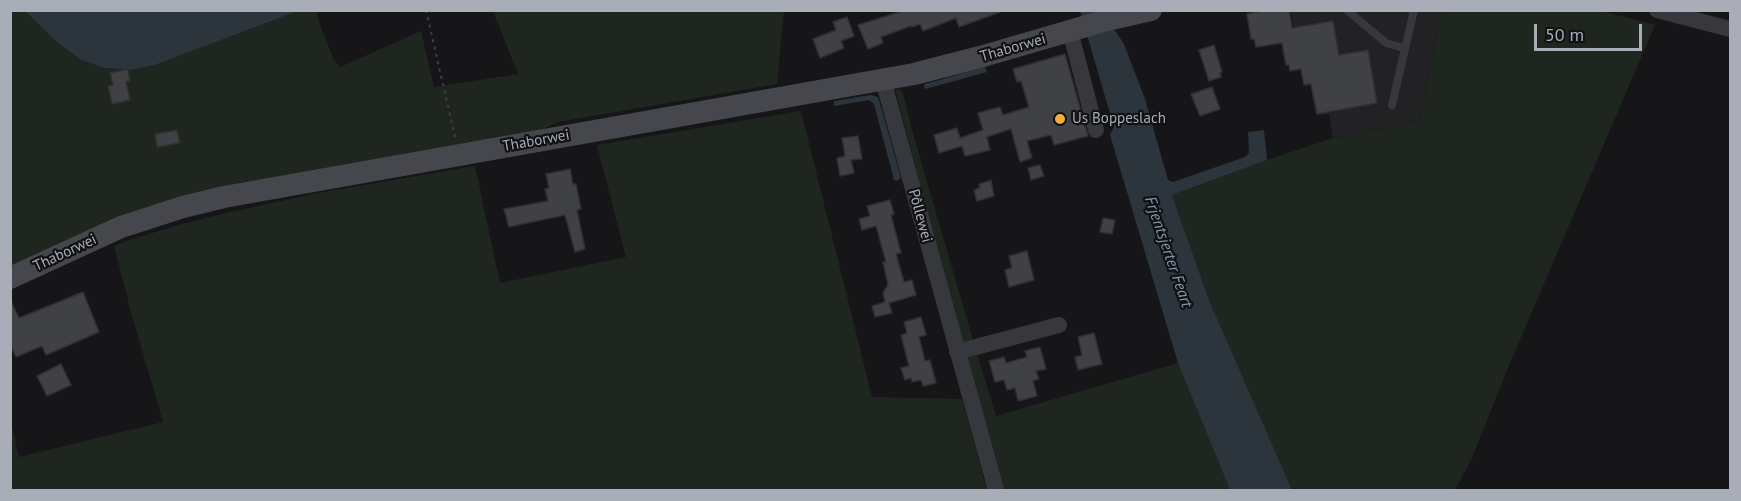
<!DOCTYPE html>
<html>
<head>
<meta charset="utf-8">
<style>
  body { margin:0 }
  #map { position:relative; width:1741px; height:501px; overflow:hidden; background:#161618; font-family:"PT Sans",sans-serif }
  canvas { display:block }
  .frame { position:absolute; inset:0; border:12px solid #a8adb8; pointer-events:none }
  .scale { position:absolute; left:1534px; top:24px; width:108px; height:27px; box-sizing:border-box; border:3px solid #a8adb8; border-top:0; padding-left:8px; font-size:18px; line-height:21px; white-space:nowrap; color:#a8adb8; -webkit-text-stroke:4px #111113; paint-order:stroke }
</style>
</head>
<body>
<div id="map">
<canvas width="1741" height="501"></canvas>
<div class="frame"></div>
<div class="scale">50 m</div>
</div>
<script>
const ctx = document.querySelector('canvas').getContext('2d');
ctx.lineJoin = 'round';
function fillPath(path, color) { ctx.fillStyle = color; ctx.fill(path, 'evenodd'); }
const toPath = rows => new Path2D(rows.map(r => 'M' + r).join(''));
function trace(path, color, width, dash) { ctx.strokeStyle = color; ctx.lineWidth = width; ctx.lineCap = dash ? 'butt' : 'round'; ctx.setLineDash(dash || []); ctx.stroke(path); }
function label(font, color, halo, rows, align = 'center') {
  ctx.font = font + ' "PT Sans",sans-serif'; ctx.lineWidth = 4.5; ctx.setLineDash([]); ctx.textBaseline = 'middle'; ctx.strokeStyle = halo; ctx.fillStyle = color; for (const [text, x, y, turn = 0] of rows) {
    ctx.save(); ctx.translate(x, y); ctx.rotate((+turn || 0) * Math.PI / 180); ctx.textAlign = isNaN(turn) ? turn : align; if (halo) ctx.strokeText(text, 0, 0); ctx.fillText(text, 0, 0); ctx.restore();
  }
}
const built = toPath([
  [1291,11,1441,11,1420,121,1333,138,1329,114,1316,115,1306,63,1285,66,1279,29,1293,27]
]);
const green = toPath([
  [784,10,777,84,558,122,524,138,298,181,11,271,11,11,25,11,57,42,81,60,104,68,130,70,155,65,298,11,317,11,320,25,334,60,340,67,421,31,434,87,518,74,493,11],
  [1441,11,1601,11,1655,25,1510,363,1472,458,1455,490,1292,490,1209,300,1172,195,1267,160,1333,138,1420,121],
  [895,89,901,90,905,100,912,130,973,340,962,343],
  [801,111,872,397,962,399,987,490,11,490,11,422,19,457,163,422,131,312,114,246,129,240,182,224,230,212,323,192,475,166,500,283,626,257,597,145],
  [976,350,996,416,1178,363,1230,490,1002,490,963,353]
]);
const water = toPath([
  [25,11,298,11,155,65,130,70,104,68,81,60,57,42],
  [1080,11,1102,11,1124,44,1145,99,1168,180,1173,182,1245,157,1249,153,1248,132,1264,130,1267,160,1172,195,1209,300,1292,490,1230,490,1178,363,1110,135,1114,127],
  [985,67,987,72,925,89,924,87,925,84],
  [871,95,878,97,883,114,901,178,897,181,894,180,874,104,869,100,834,106,834,101]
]);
const building = toPath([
  [906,10,1000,10,1000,12,959,27,956,18,923,31,920,24,912,27,911,26,881,37,883,43,868,49,858,25,906,10],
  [1267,10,1289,10,1292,28,1333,21,1339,55,1368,50,1377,103,1317,114,1311,84,1304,85,1301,69,1290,71,1289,65,1286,65,1282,43,1256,47,1254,39,1251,39,1247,14,1267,10],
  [847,17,854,36,841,41,844,48,820,58,813,39,836,30,833,22,847,17],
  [1214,45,1222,72,1220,73,1221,77,1209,81,1199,50,1214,45],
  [1065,54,1088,136,1054,145,1051,135,1027,141,1032,158,1020,162,1011,129,987,137,990,150,965,156,962,146,939,153,934,135,957,128,960,138,983,130,978,113,1000,107,1003,115,1029,107,1021,81,1017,82,1013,69,1065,54],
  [128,69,130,81,126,82,130,100,112,104,108,86,113,85,110,73,128,69],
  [1212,87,1220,109,1200,116,1191,94,1212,87],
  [177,130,180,143,157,147,155,134,177,130],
  [858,136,862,159,851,160,854,173,840,176,837,158,845,156,842,138,858,136],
  [1040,165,1044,176,1031,180,1028,168,1040,165],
  [570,169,573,184,576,184,581,209,577,210,585,249,575,252,565,215,509,227,504,209,548,201,545,189,549,188,546,174,570,169],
  [991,180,994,196,977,201,974,190,980,188,979,184,991,180],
  [890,200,894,214,891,215,901,253,896,254,904,282,912,280,916,295,889,303,892,313,875,317,872,306,885,302,883,293,888,285,883,262,886,262,876,226,862,230,859,219,870,216,867,206,890,200],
  [1103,218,1115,220,1112,234,1100,232,1103,218],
  [1027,251,1034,280,1009,287,1005,270,1012,268,1009,256,1027,251],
  [83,292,99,332,46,355,42,346,16,357,10,345,10,299,19,318,83,292],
  [921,317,926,335,919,337,925,361,930,360,936,383,923,386,921,380,912,382,911,378,905,380,901,368,909,366,901,335,907,333,904,322,921,317],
  [1094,333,1102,364,1078,370,1075,357,1082,355,1078,337,1094,333],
  [1040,347,1046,369,1036,371,1039,379,1033,381,1037,396,1018,401,1015,388,1007,390,1004,380,995,382,989,361,1004,357,1006,363,1027,357,1025,351,1040,347],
  [61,364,71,385,47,396,37,376,61,364]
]);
const path = toPath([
  [426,10,455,137]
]);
const lane = toPath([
  [1347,10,1386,43,1404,48],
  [1392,105,1414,10]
]);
const street = toPath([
  [1657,10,1730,29],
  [1070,31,1096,130],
  [883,80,996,490],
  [957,352,1059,325]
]);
const secondary = toPath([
  [10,278,121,227,183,207,224,197,914,74,980,57,1107,20,1151,10]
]);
const markers = [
  [1060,119,6,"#f2b134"]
];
const streetNames = [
  ["Thaborwei",1013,48,-16],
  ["Thaborwei",536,141,-10],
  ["Pôllewei",920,216,75],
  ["Thaborwei",65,253,-25]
];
const poiNames = [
  ["Us Boppeslach",1072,119]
];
const waterNames = [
  ["Frjentsjerter Feart",1168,252,71]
];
fillPath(built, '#222225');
fillPath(green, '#1e261f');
fillPath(water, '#2c353c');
fillPath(building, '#404145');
trace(building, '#303034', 1.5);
trace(path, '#3d3f44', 2, [3, 4.5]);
trace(lane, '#37383d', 8);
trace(street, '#37383d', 16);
trace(secondary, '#45474d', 22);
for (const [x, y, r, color] of markers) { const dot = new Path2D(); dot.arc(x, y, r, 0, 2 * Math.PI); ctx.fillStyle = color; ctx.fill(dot); trace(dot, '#111113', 2); }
label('15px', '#a8adb8', '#111113', streetNames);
label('15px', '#a8adb8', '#111113', poiNames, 'left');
label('italic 16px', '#7f9bb3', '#111113', waterNames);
</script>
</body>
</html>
